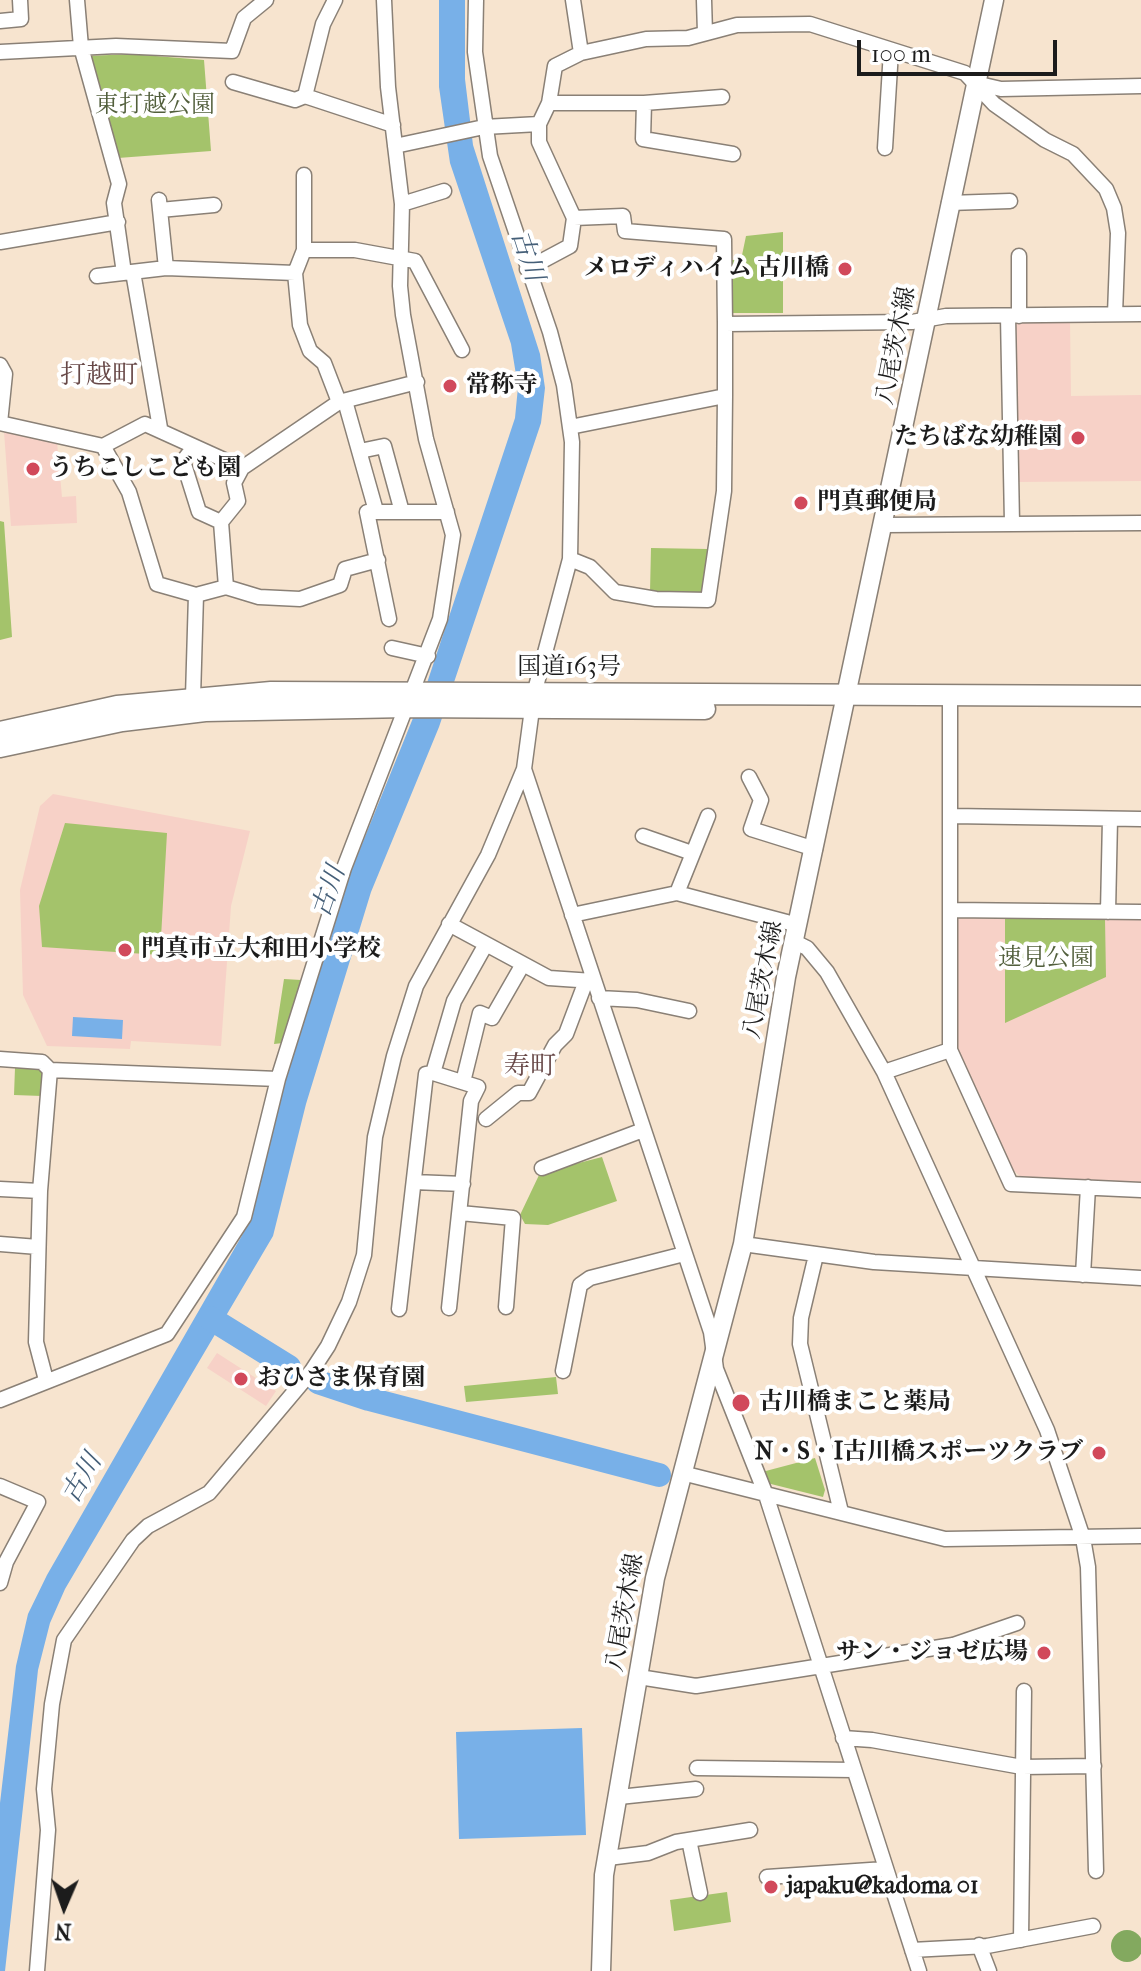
<!DOCTYPE html>
<html>
<head>
<meta charset="utf-8">
<style>
  body { margin:0 }
  #map { position:relative; width:1141px; height:1971px; overflow:hidden; background:#f7e4cf; font-family:"IM FELL French Canon",serif }
  canvas { display:block }
  .north { position:absolute; left:24px; top:1867px; width:80px; height:80px; -webkit-text-stroke:6px #fff; paint-order:stroke; rotate:182deg; font-size:22px; font-weight:700; line-height:32px; text-align:center; color:#1c1c1c }
  .north::after { content:''; display:block; margin:auto; width:28px; height:36px; background:#1c1c1c; clip-path:polygon(50% 0,100% 100%,50% 72%,0 100%) }
  .scale { position:absolute; left:857px; top:40px; width:200px; height:36px; box-sizing:border-box; border:4px solid #1c1c1c; border-top:0; padding-left:10px; font-size:24px; line-height:28px; white-space:nowrap; color:#1c1c1c; -webkit-text-stroke:6px #fff; paint-order:stroke }
</style>
</head>
<body>
<div id="map">
<canvas width="1141" height="1971"></canvas>
<div class="north">N</div>
<div class="scale">100 m</div>
</div>
<script>
const ctx = document.querySelector('canvas').getContext('2d');
ctx.lineJoin = 'round';
function fillPath(path, color) { ctx.fillStyle = color; ctx.fill(path, 'evenodd'); }
const toPath = rows => new Path2D(rows.map(r => 'M' + r).join(''));
function trace(path, color, width, dash) { ctx.strokeStyle = color; ctx.lineWidth = width; ctx.lineCap = dash ? 'butt' : 'round'; ctx.setLineDash(dash || []); ctx.stroke(path); }
function label(font, color, halo, rows, align = 'center') {
  ctx.font = font + ' "IM FELL French Canon","Noto Serif JP",serif'; ctx.lineWidth = 8; ctx.setLineDash([]); ctx.textBaseline = 'middle'; ctx.strokeStyle = halo; ctx.fillStyle = color; for (const [text, x, y, turn = 0] of rows) {
    ctx.save(); ctx.translate(x, y); ctx.rotate((+turn || 0) * Math.PI / 180); ctx.textAlign = isNaN(turn) ? turn : align; if (halo) ctx.strokeText(text, 0, 0); ctx.fillText(text, 0, 0); ctx.restore();
  }
}
const built = toPath([
  [1018,321,1070,321,1071,396,1141,395,1141,481,1017,482,1014,327],
  [4,432,57,442,62,497,76,496,77,523,11,526],
  [53,794,250,831,231,906,221,1046,131,1041,130,1049,47,1046,23,995,20,890,40,806],
  [960,914,1141,916,1141,1182,1021,1177,1013,1170,958,1056,956,917],
  [217,1353,276,1391,266,1406,207,1368]
]);
const green = toPath([
  [131,54,204,60,211,151,118,158,88,56],
  [783,232,783,313,733,313,731,260,741,260,746,236],
  [0,521,4,522,12,637,0,640],
  [651,548,708,549,702,595,650,592],
  [65,823,167,833,160,955,42,947,39,906],
  [1005,917,1105,919,1106,977,1005,1023],
  [284,979,301,980,283,1043,274,1044],
  [15,1068,43,1069,42,1096,14,1095],
  [602,1157,617,1201,548,1225,525,1224,520,1215,540,1173],
  [556,1377,558,1394,466,1402,464,1386],
  [815,1458,825,1490,823,1497,767,1483,762,1472],
  [727,1892,731,1922,674,1931,670,1900]
]);
const forest = toPath([
  '1111 1946a16 16 0 1 1 32 0a16 16 0 1 1-32 0Z'
]);
const water = toPath([
  [439,0,465,0,465,79,473,145,540,354,545,388,541,423,439,727,371,892,306,1104,273,1236,65,1589,50,1623,38,1670,6,1962,5,1971,0,1971,0,1803,16,1666,28,1614,47,1575,252,1218,279,1099,345,886,426,686,515,418,518,387,511,344,450,163,439,87],
  [73,1017,123,1020,122,1039,72,1036],
  [582,1728,586,1835,459,1839,456,1732]
]);
const river = toPath([
  [210,1318,289,1367],
  [318,1382,369,1399,659,1475]
]);
const minor = toPath([
  [77,0,81,47,119,184,114,203,124,273],
  [573,0,581,53],
  [704,0,705,33],
  [0,21,21,19,20,0],
  [0,52,116,46,232,51,244,18,266,0],
  [233,82,295,100,305,96,393,125],
  [975,83,1001,89,1141,86],
  [305,96,323,24,335,0],
  [549,103,644,103,722,97],
  [644,103,643,139,733,154],
  [395,146,484,127,539,124],
  [885,148,891,51],
  [304,175,304,250,295,273,300,325,310,351,324,363,339,402],
  [159,200,166,268],
  [949,203,1010,201],
  [402,204,444,191],
  [160,210,214,205],
  [574,218,623,216,625,231,724,239,725,324],
  [0,242,118,222],
  [304,250,355,250,415,261,462,350],
  [1019,256,1019,316],
  [527,269,570,246,574,218,539,142,539,124,549,103,555,66,581,53,646,39,688,38,737,25,810,24,965,73,994,104,1045,140,1073,154,1106,189,1114,208,1118,233,1115,314],
  [133,272,160,428],
  [97,276,166,268,295,273],
  [1008,316,1012,523],
  [0,365,5,374,0,423],
  [345,401,376,511],
  [0,423,103,446,145,424,242,468,339,402,417,382],
  [570,427,725,396,725,324,912,322,946,316,1141,314],
  [103,446,129,492,157,584,196,595,226,587,259,597,300,599,340,585,345,569,378,560],
  [194,447,183,461,199,512,221,522],
  [360,451,384,446,402,512],
  [885,525,1141,523],
  [570,559,590,567,615,592,656,599,708,600,724,491,725,396],
  [226,587,221,522,238,501,234,483,242,468],
  [389,619,367,512,447,512],
  [392,648,428,656],
  [950,695,950,1050,1011,1184,1141,1190],
  [193,697,196,595],
  [524,769,711,1332,716,1369,766,1495,919,1971],
  [749,777,761,800,751,829,815,849],
  [952,816,1141,819],
  [643,836,692,853],
  [677,893,708,816],
  [950,910,1141,912],
  [1108,912,1110,819],
  [572,915,677,893,798,925],
  [449,924,549,978,593,981],
  [795,942,807,948,827,972,884,1072,1047,1430,1083,1538,1088,1567,1096,1871],
  [599,998,637,1000,689,1011],
  [0,1059,42,1062,50,1070,40,1191,36,1342,46,1380],
  [50,1070,278,1079],
  [884,1072,950,1050],
  [433,1073,454,1001,486,944],
  [463,1082,480,1013,492,1018,523,964],
  [486,1119,518,1093,529,1093,555,1045,566,1034,586,981],
  [542,1168,643,1130],
  [414,1182,463,1184],
  [0,1189,40,1191],
  [460,1213,513,1218,506,1307],
  [0,1244,38,1247],
  [743,1244,874,1262,1141,1278],
  [816,1255,801,1318,800,1344,841,1512],
  [1083,1275,1088,1187],
  [399,1309,426,1074,433,1073,478,1087,471,1101,449,1308],
  [563,1371,580,1285,590,1278,684,1254],
  [0,1400,167,1334,244,1217,278,1079,344,868,440,619,453,535,426,439,403,315,400,286,402,204,388,87,384,0],
  [682,1473,945,1539,1141,1536],
  [0,1486,38,1502,6,1562,0,1583],
  [639,1677,696,1686,953,1645,1017,1623],
  [843,1738,872,1740,1022,1767,1094,1766],
  [697,1768,854,1770],
  [619,1797,696,1789],
  [689,1840,700,1893],
  [608,1858,648,1853,676,1842,750,1830],
  [767,1877,885,1869],
  [1021,1940,1024,1691],
  [979,1945,989,1971],
  [912,1950,987,1946,1093,1926],
  [37,1971,48,1830,44,1789,52,1704,64,1640,133,1540,148,1526,209,1493,311,1372,328,1346,349,1302,364,1255,375,1137,394,1056,416,986,488,855,524,769,534,694,570,559,572,442,564,385,550,332,490,156,475,52,476,0]
]);
const major = toPath([
  [601,1971,604,1875,655,1578,743,1244,786,977,994,0]
]);
const highway = toPath([
  [0,732,117,706,271,692,1141,696],
  [0,747,122,721,205,711,407,707,705,709]
]);
const markers = [
  [845,269,8,"#d1495b"],
  [450,386,8,"#d1495b"],
  [1078,438,8,"#d1495b"],
  [33,469,8,"#d1495b"],
  [801,503,8,"#d1495b"],
  [125,950,8,"#d1495b"],
  [241,1379,8,"#d1495b"],
  [741,1403,10,"#d1495b"],
  [1099,1453,8,"#d1495b"],
  [1044,1653,8,"#d1495b"],
  [771,1887,8,"#d1495b"]
];
const parkNames = [
  ["東打越公園",155,106],
  ["速見公園",1046,959]
];
const poiNames = [
  ["メロディハイム 古川橋",829,269,"right"],
  ["常称寺",466,386],
  ["たちばな幼稚園",1062,438,"right"],
  ["うちこしこども園",49,469],
  ["門真郵便局",817,503],
  ["門真市立大和田小学校",141,950],
  ["おひさま保育園",257,1379],
  ["古川橋まこと薬局",759,1403],
  ["N・S・I古川橋スポーツクラブ",1083,1453,"right"],
  ["サン・ジョゼ広場",1028,1653,"right"],
  ["japaku@kadoma 01",787,1887]
];
const streetNames = [
  ["八尾茨木線",897,346,-79],
  ["国道163号",569,668],
  ["八尾茨木線",764,980,-79],
  ["八尾茨木線",626,1613,-80]
];
const waterNames = [
  ["古川",526,256,72],
  ["古川",330,892,-71],
  ["古川",83,1479,-60]
];
const neighbourhoodNames = [
  ["打越町",99,377],
  ["寿町",530,1068]
];
fillPath(built, '#f7d1c7');
fillPath(green, '#a4c36b');
fillPath(forest, '#83a95f');
fillPath(water, '#78b0e8');
trace(river, '#78b0e8', 24);
trace(minor, '#8a8076', 17);
trace(major, '#8a8076', 21);
trace(highway, '#8a8076', 23);
trace(minor, '#fff', 14);
trace(major, '#fff', 18);
trace(highway, '#fff', 20);
for (const [x, y, r, color] of markers) { const dot = new Path2D(); dot.arc(x, y, r, 0, 2 * Math.PI); ctx.fillStyle = color; ctx.fill(dot); trace(dot, '#fff', 3); }
label('24px', '#525f3c', '#fff', parkNames);
label('bold 24px', '#1c1c1c', '#fff', poiNames, 'left');
label('24px', '#1c1c1c', '#fff', streetNames);
label('italic 26px', '#455f78', '#fff', waterNames);
label('26px', '#674847', '#fff', neighbourhoodNames);
</script>
</body>
</html>
